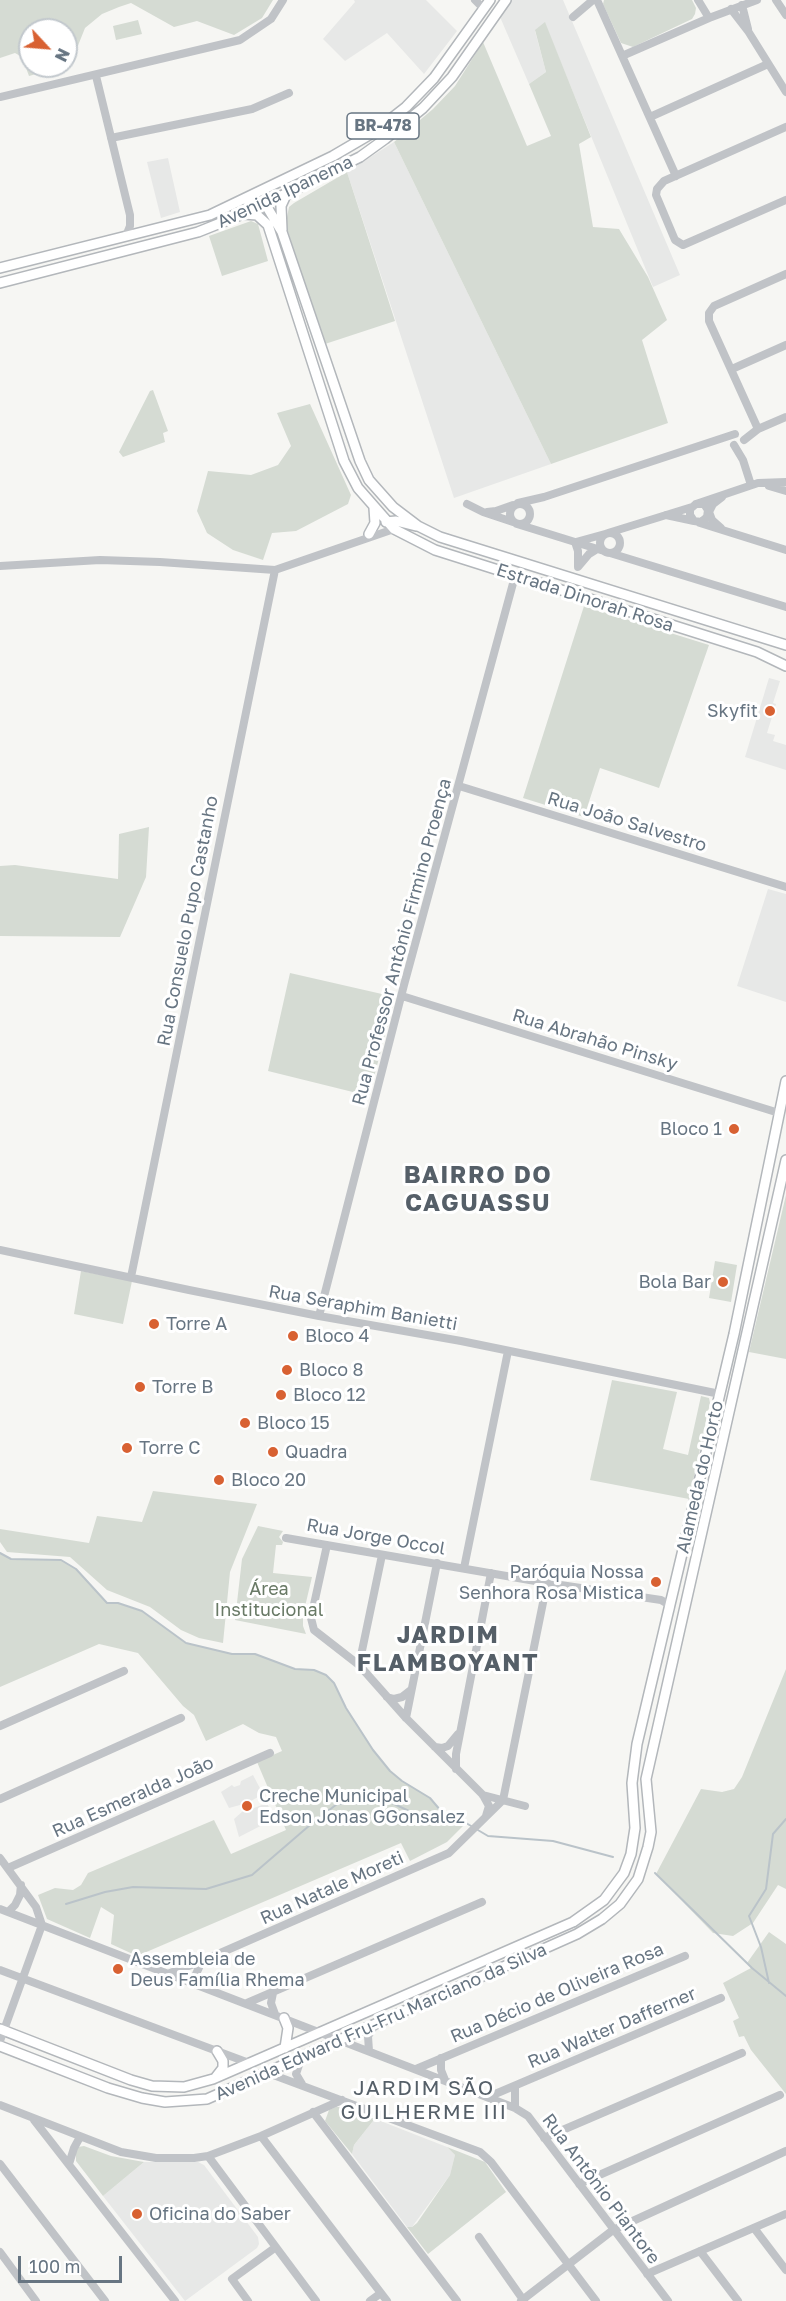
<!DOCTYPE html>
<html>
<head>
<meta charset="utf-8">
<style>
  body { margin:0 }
  #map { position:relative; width:786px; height:2301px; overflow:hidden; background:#f6f6f3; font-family:"Golos Text",sans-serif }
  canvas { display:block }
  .north { position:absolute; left:18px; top:18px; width:60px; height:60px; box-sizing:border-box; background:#fff; border:2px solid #c2c8cd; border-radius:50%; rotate:116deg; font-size:16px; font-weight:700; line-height:24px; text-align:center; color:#677582 }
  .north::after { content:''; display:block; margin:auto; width:21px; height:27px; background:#d86132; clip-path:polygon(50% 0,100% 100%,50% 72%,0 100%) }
  .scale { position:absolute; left:18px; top:2256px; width:104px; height:27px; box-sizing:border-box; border:3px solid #677582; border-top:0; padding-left:8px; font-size:18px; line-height:21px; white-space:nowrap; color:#677582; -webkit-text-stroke:4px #fff; paint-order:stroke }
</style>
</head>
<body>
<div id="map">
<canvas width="786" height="2301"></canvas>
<div class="north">N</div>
<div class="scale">100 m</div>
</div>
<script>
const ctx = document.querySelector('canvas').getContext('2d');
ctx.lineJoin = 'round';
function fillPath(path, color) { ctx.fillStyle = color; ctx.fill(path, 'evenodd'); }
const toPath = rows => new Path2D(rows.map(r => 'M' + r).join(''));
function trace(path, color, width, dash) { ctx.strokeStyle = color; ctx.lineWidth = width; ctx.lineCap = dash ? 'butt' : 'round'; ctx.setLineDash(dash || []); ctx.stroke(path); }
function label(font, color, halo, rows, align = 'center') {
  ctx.font = font + ' "Golos Text",sans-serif'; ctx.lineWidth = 6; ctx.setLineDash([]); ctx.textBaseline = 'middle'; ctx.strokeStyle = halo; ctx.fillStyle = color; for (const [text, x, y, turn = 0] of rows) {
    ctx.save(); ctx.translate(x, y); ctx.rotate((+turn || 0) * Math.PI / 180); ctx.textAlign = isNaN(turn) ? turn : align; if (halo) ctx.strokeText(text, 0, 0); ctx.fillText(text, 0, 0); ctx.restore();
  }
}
const built = toPath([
  [354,0,426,0,457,31,424,74,387,33,345,61,323,39,355,2],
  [512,0,563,0,680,275,653,287,545,24,535,31,546,72,529,84,500,17],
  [394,142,551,464,454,498,347,172],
  [168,158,180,212,161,218,147,162],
  [769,678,780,681,773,703,776,704,767,733,775,735,773,741,786,745,786,770,745,757],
  [768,889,786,894,786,1002,737,986],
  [253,1775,263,1794,251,1801,254,1808,267,1803,274,1819,239,1837,234,1819,243,1811,240,1805,229,1808,221,1792,232,1785,234,1787,240,1785,241,1781],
  [378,2120,447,2147,455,2155,450,2175,412,2227,407,2227,352,2154,354,2145,373,2121],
  [144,2162,198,2162,204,2165,258,2237,259,2244,257,2248,185,2301,103,2196]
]);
const green = toPath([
  [0,0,273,0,262,18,234,35,197,21,174,27,131,3,119,7,102,14,85,28,77,48,66,64,66,30,30,30,30,66,65,66,29,76,22,57,15,53,0,58],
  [604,0,692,0,696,8,695,14,692,19,633,47,621,43,603,4],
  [138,20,142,34,116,40,113,26],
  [545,22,591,137,579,144,593,227,619,229,648,277,667,320,642,340,668,423,551,464,394,142,433,109,455,86,483,42,527,146,551,136,529,84,546,72,535,30],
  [347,172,395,321,325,344,287,229,287,217,289,207,294,203],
  [251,221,258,224,268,261,222,276,209,236],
  [153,390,168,431,163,433,165,442,123,457,119,452,150,391],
  [310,404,351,495,348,504,296,531,272,533,263,560,233,550,207,533,197,511,208,471,251,475,278,465,291,446,277,413],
  [584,606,709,645,659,788,600,768,584,817,523,798],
  [149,827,146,877,120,937,0,936,0,866,15,865,118,879,119,834],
  [290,973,395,997,369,1096,268,1071],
  [786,1195,786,1359,749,1352],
  [715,1261,737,1265,731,1302,709,1298],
  [81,1271,132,1281,123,1324,74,1314],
  [612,1380,677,1392,663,1449,688,1455,701,1396,709,1398,710,1403,689,1499,590,1480],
  [153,1491,257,1504,230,1572,223,1643,199,1638,181,1630,150,1607,107,1590,70,1557,7,1552,0,1542,0,1529,89,1543,97,1516,142,1522],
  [258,1526,283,1531,279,1537,283,1542,282,1545,276,1545,273,1573,312,1577,303,1615,303,1626,306,1634,235,1620,242,1559],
  [0,1553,11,1559,61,1560,76,1569,107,1603,118,1603,142,1611,186,1643,232,1654,255,1654,295,1669,314,1670,326,1675,334,1683,346,1708,373,1750,390,1771,402,1781,430,1798,441,1811,465,1824,447,1842,410,1861,401,1843,137,1956,111,1944,114,1915,101,1907,90,1938,47,1919,38,1895,55,1888,73,1890,81,1885,88,1873,214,1820,231,1854,286,1830,257,1762,282,1751,276,1737,259,1733,243,1724,206,1741,194,1715,183,1706,138,1653,99,1644,0,1687],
  [786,1669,786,1889,778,1885,753,1923,733,1936,713,1933,656,1874,701,1789,722,1792,734,1789,742,1777],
  [769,1932,786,1944,786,2094,751,2050,744,2036,739,2037,733,2021,739,2018,723,1983,751,1968,747,1963],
  [336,2107,343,2107,378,2120,373,2121,354,2145,352,2154,325,2121,329,2110],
  [84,2146,111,2156,144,2162,103,2196,76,2161,76,2151,78,2147],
  [447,2147,485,2162,506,2192,428,2254,407,2227,412,2227,417,2223,450,2175,455,2155]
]);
const stream = toPath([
  [0,1553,11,1559,61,1560,76,1569,107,1603,118,1603,142,1611,186,1643,232,1654,255,1654,295,1669,314,1670,326,1675,334,1683,346,1708,373,1750,390,1771,402,1781,430,1798,441,1811,461,1820,488,1836,553,1841,613,1857],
  [655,1873,752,1968,786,1996],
  [66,1904,105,1892,133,1887,206,1889,252,1875,310,1825,337,1804,390,1802,411,1812],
  [769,1983,761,1947,749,1916,766,1889,773,1834,786,1819]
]);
const minor = toPath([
  [475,0,484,9],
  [597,0,676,176],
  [698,0,709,18],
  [776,0,786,15],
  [742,5,748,29],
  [731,9,748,31,786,92],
  [573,17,593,0],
  [622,56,709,18,757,0],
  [96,76,130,215,130,226,126,236],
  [0,97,240,40,271,19,283,0],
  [650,117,768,64],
  [786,127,664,181,657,189,656,195,675,240,683,245,786,200],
  [111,138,252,109,289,93],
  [732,369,786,345],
  [758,429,709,321,709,313,714,306,786,274],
  [744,440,758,429,786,417],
  [734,445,743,460,751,485],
  [769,486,786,491],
  [518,503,544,497,735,434],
  '510 514a10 10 0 1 1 20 0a10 10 0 1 1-20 0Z',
  [467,504,483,512,513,522],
  [696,504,704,504,708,510,707,517,701,522,694,521,690,515,690,509,696,504,758,483,786,482],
  [487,512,496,511,513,505],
  [666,515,694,521],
  [700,523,786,550],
  [517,524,604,551],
  [721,528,712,520,709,512,713,504,722,497],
  [608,533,692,507],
  '600 543a10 10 0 1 1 20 0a10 10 0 1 1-20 0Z',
  [575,542,578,551,578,567,589,554,597,549],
  [576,542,605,534],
  [610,553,786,607],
  [0,566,100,560,160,562,275,570,394,529],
  [459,786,786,887],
  [402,996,779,1113],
  [0,1250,189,1290,319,1316,461,1341,720,1394],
  [131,1277,275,570],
  [319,1316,404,985,515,576],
  [286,1538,547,1583,661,1600,668,1604,670,1608],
  [327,1545,311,1618,314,1630,359,1665,406,1718,483,1795,489,1806,486,1816],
  [464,1568,508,1351],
  [359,1665,382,1555],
  [387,1697,394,1699,402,1697,411,1690],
  [406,1718,437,1563],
  [0,1726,124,1671],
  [435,1747,442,1748,448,1746,458,1734],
  [456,1769,456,1754,491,1573],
  [483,1795,525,1806],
  [0,1799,181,1718],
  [0,1858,36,1907,42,1925,0,2041],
  [8,1868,270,1753],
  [0,1909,515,2108,528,2116,668,2301],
  [8,1912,15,1905,20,1895,21,1885],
  [0,1970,249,2063],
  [170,1973,202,1961,449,1853,503,1800,547,1583],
  [198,1984,196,1974,202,1961],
  [273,1993,271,2003,275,2014],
  [247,2003,482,1902],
  [369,2051,368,2036,375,2025],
  [441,2058,441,2070,445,2080],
  [416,2069,685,1956],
  [268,2073,480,2152,491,2162,596,2301],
  [302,2084,296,2074,300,2062,305,2056],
  [488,2097,721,1998],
  [0,2105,121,2152,156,2158,194,2158,208,2156,261,2136,342,2100],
  [515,2108,515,2086],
  [313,2112,457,2301],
  [34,2120,175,2301],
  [261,2136,387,2301],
  [544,2138,742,2053],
  [208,2156,316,2301],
  [0,2164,105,2301],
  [69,2164,74,2148,80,2137],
  [579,2184,780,2095],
  [754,2228,786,2270],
  [479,2237,524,2301],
  [700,2251,738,2301],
  [0,2252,36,2301],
  [647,2274,786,2214],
  [248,2301,232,2279,276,2247],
  [370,2301,381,2293],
  [521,2301,613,2230,786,2151]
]);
const major = toPath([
  [245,199,267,207,282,232,360,461,369,480,393,507,418,526,440,537,786,645],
  [261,206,360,157,385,139,423,108,452,77,506,0],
  [244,214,257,215,268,225,344,461,358,488,394,529,435,550,757,652,786,666],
  [282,230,281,206,286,195],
  [0,268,210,215,333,156,374,132,406,107,434,78,490,0],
  [0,283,198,232,248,212],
  [386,522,396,521,416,526],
  [369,534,375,523,374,508],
  [284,2018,288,2028,285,2048],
  [0,2029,131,2080,152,2086,184,2087,213,2079,573,1922,604,1900,624,1873,631,1854,635,1828,632,1783,637,1744,734,1334,786,1081],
  [0,2046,108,2088,142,2098,165,2102,207,2099,577,1934,602,1919,620,1904,638,1879,648,1847,651,1832,646,1779,786,1160],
  [216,2077,223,2068,223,2061,217,2051]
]);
const markers = [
  [770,711,6,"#d86132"],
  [734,1129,6,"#d86132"],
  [723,1282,6,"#d86132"],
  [154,1324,6,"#d86132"],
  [293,1336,6,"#d86132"],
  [287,1370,6,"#d86132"],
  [140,1387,6,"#d86132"],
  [281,1395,6,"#d86132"],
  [245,1423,6,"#d86132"],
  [127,1448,6,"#d86132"],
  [273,1452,6,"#d86132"],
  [219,1480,6,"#d86132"],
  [656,1582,6,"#d86132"],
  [247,1806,6,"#d86132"],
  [118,1969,6,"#d86132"],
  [137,2214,6,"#d86132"]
];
const shields = [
  [383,126,72]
];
const shieldNames = [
  ["BR-478",383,126]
];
const streetNames = [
  ["Avenida Ipanema",285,192,-25],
  ["Estrada Dinorah Rosa",585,598,18],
  ["Rua João Salvestro",627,822,17],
  ["Rua Consuelo Pupo Castanho",188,921,-79],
  ["Rua Professor Antônio Firmino Proença",402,942,-75],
  ["Rua Abrahão Pinsky",595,1040,17],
  ["Rua Seraphim Banietti",363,1308,10],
  ["Alameda do Horto",700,1477,-77],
  ["Rua Jorge Occol",376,1537,10],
  ["Rua Esmeralda João",133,1797,-24],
  ["Rua Natale Moreti",332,1888,-24],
  ["Rua Décio de Oliveira Rosa",557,1993,-23],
  ["Avenida Edward Fru-Fru Marciano da Silva",381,2022,-24],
  ["Rua Walter Dafferner",612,2028,-23],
  ["Rua Antônio Piantore",601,2189,53]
];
const poiNames = [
  ["Skyfit",758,711,"right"],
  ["Bloco 1",722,1129,"right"],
  ["Bola Bar",711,1282,"right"],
  ["Torre A",166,1324],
  ["Bloco 4",305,1336],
  ["Bloco 8",299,1370],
  ["Torre B",152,1387],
  ["Bloco 12",293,1395],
  ["Bloco 15",257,1423],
  ["Torre C",139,1448],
  ["Quadra",285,1452],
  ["Bloco 20",231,1480],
  ["Paróquia Nossa",644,1572,"right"],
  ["Senhora Rosa Mistica",644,1593,"right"],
  ["Creche Municipal",259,1796],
  ["Edson Jonas GGonsalez",259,1817],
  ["Assembleia de",130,1959],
  ["Deus Família Rhema",130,1980],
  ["Oficina do Saber",149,2214]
];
const parkNames = [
  ["Área",269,1589],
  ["Institucional",269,1610]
];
const quarterNames = [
  ["JARDIM SÃO",424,2088],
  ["GUILHERME III",424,2112]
];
const districtNames = [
  ["BAIRRO DO",478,1175],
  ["CAGUASSU",478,1203],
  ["JARDIM",448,1635],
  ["FLAMBOYANT",448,1663]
];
fillPath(built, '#e7e8e7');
fillPath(green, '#d5dbd3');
trace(stream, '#bac3c9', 2);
trace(major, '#b3b7bb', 12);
trace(minor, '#c0c3c7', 8);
trace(major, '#fff', 9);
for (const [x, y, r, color] of markers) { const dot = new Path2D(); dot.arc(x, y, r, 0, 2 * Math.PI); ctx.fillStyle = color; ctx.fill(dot); trace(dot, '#fff', 2); }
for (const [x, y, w] of shields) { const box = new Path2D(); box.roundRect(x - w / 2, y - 13, w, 26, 4.5); ctx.fillStyle = '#fff'; ctx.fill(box); trace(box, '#677582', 1.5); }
label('bold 16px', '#677582', null, shieldNames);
label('18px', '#677582', '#fff', streetNames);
label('18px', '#677582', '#fff', poiNames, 'left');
label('18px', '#697a66', '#fff', parkNames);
ctx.letterSpacing = '1.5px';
label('21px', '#555f68', '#fff', quarterNames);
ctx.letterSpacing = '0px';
ctx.letterSpacing = '1.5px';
label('bold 24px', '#555f68', '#fff', districtNames);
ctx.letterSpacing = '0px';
</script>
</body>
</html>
